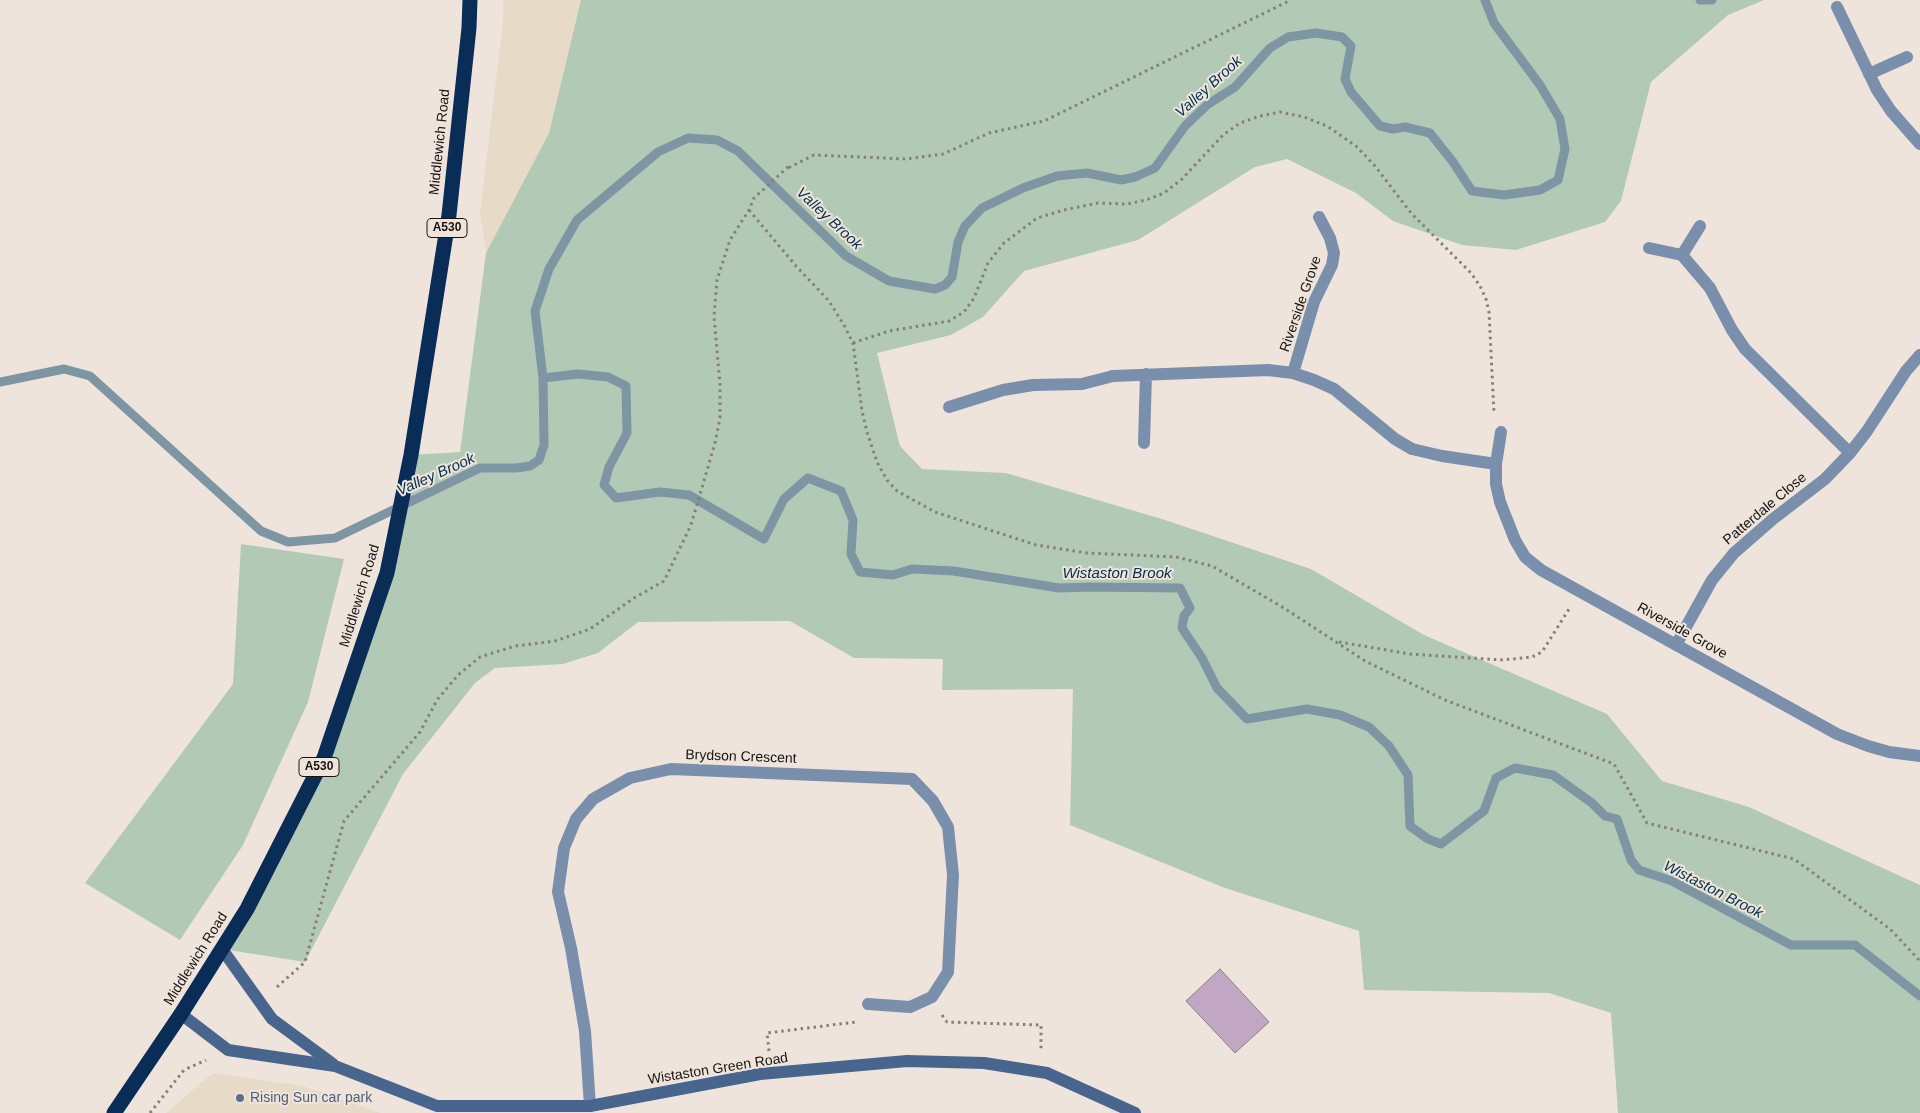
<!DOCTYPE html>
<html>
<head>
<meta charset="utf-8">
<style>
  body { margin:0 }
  canvas { display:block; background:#efe4dc }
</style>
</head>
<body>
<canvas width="1920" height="1113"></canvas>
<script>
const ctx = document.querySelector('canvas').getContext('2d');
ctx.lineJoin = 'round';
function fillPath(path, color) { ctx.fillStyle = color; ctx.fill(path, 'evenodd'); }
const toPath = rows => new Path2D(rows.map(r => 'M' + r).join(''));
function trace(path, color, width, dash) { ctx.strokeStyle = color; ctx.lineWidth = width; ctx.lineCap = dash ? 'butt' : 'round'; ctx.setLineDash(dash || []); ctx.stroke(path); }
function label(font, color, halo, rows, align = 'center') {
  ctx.font = font + ' Helvetica,sans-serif'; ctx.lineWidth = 4; ctx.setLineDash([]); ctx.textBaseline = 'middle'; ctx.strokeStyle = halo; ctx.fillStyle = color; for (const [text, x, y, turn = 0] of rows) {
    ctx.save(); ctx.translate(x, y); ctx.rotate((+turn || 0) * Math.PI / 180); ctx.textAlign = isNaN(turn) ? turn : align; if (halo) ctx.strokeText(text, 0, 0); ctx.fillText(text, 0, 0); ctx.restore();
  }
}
const commercial = toPath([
  [503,0,581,0,549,133,486,253,480,213,503,21],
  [213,1073,302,1086,381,1113,166,1113]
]);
const green = toPath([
  [581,0,1764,0,1728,15,1651,82,1621,201,1605,222,1516,250,1462,245,1393,221,1356,193,1287,159,1255,167,1138,240,1024,271,983,317,951,335,877,353,900,446,922,469,1006,473,1162,519,1311,569,1424,635,1607,714,1662,781,1749,807,1920,885,1920,1113,1618,1113,1611,1013,1549,993,1364,990,1359,931,1225,888,1070,825,1073,689,942,690,943,659,854,658,790,621,638,622,598,653,563,664,495,668,475,683,403,774,305,962,222,949,324,758,387,573,411,455,460,452,486,253,549,133],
  [241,544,344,559,308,702,243,845,180,940,85,883,233,684]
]);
const stream = toPath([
  [1700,0,1712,0],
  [543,378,578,374,608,377,626,386,627,433,609,467,604,485,616,498,660,492,689,495,764,539,784,499,808,478,841,491,853,520,851,554,860,572,893,575,912,569,954,571,1059,588,1089,587,1180,588,1190,608,1184,616,1182,628,1202,658,1217,688,1247,719,1307,709,1340,715,1369,727,1389,746,1408,775,1410,826,1428,839,1441,844,1484,811,1496,778,1515,768,1553,775,1592,803,1605,816,1617,819,1631,860,1639,870,1672,881,1791,945,1855,945,1920,996],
  [0,382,64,369,90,376,261,531,288,542,335,538,480,468,516,468,530,466,539,460,544,445,543,378,535,311,549,269,577,220,658,152,688,138,717,140,738,151,846,256,889,281,935,289,945,285,952,277,958,242,965,226,982,208,1023,188,1057,176,1087,173,1121,180,1135,177,1155,168,1185,126,1207,105,1235,87,1270,48,1288,37,1316,33,1342,37,1351,46,1345,79,1351,92,1380,126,1393,129,1405,127,1430,133,1453,162,1472,191,1504,195,1540,190,1558,180,1565,149,1560,119,1540,85,1494,23,1485,0]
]);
const building = toPath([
  [1220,969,1269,1022,1235,1053,1186,1001,1220,969]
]);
const path = toPath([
  [749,210,796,266,829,301,844,325,853,343,862,411,867,432,877,462,887,480,897,491,935,512,1036,545,1087,553,1176,557,1212,566,1284,608,1365,661,1445,700,1614,764,1647,823,1794,859,1890,929,1920,961],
  [853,343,889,331,949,321,964,312,974,298,988,263,1004,243,1037,218,1064,210,1098,203,1127,204,1146,200,1164,193,1182,179,1223,135,1240,123,1260,116,1280,112,1304,117,1327,126,1356,146,1375,166,1411,213,1471,273,1480,286,1486,299,1489,312,1494,413],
  [1339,642,1410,654,1503,660,1532,657,1542,652,1569,609],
  [277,987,305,962,344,821,420,732,437,700,458,675,480,657,515,646,555,641,590,629,634,598,664,581,691,525,715,443,720,418,720,385,714,316,717,280,730,240,749,210,754,198,789,166,788,168,814,155,906,159,943,154,989,133,1044,121,1291,0],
  [942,1015,947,1022,1041,1025,1041,1051],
  [769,1051,767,1033,856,1022],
  [150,1113,184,1070,206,1060]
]);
const lane = toPath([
  [949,407,1003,390,1033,385,1082,384,1113,376]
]);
const street = toPath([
  [1837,7,1877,90,1891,111,1920,144],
  [1869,74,1907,57],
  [1649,248,1682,255,1710,288,1732,330,1745,349,1850,453],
  [1682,255,1700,226],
  [1293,373,1314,302,1332,265,1334,253,1330,238,1319,217],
  [1113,376,1268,370,1293,373,1314,380,1334,389,1395,439,1412,449,1442,456,1496,464],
  [1501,432,1496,464,1496,484,1500,502,1515,540,1525,557,1541,570,1837,734,1868,746,1889,752,1920,756],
  [1144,443,1146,374],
  [1676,645,1712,580,1734,553,1773,519,1825,479,1850,453,1867,431,1906,371,1920,355],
  [590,1106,585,1031,571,948,558,892,564,848,576,819,593,799,630,778,671,769,912,779,933,801,948,827,953,875,948,972,932,997,910,1007,868,1004]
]);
const secondary = toPath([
  [222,949,272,1019,333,1064],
  [181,1014,228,1050,335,1066,437,1106,590,1106,760,1074,907,1061,984,1063,1047,1073,1135,1113]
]);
const highway = toPath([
  [114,1113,181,1014,247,909,324,758,387,573,411,455,449,215,469,28,470,0]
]);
const markers = [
  [240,1098,5,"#5c6f8a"]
];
const shields = [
  [447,228,40],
  [319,767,40]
];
const shieldNames = [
  ["A530",447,228],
  ["A530",319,767]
];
const streetNames = [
  ["Middlewich Road",440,142,-84],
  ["Riverside Grove",1301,304,-71],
  ["Patterdale Close",1765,509,-40],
  ["Middlewich Road",360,596,-73],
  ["Riverside Grove",1682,631,29],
  ["Brydson Crescent",741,757,2],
  ["Middlewich Road",196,959,-58],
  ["Wistaston Green Road",718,1069,-9]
];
const serviceNames = [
  ["Rising Sun car park",250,1098]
];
const waterNames = [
  ["Valley Brook",1209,87,-42],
  ["Valley Brook",829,219,43],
  ["Valley Brook",436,475,-24],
  ["Wistaston Brook",1117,574],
  ["Wistaston Brook",1713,890,27]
];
fillPath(commercial, '#e7dbc7');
fillPath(green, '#b2cab5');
trace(stream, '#7e95a4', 9);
fillPath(building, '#c1a7c3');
trace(building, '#898189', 1);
trace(path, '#867e79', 3, [2.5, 4]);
trace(lane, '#7a8fac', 12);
trace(street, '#7a8fac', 12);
trace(secondary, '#47658d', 12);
trace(highway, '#0a2d58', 15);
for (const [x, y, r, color] of markers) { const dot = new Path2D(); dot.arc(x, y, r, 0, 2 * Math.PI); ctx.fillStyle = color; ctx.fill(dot); trace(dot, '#efe4dc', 2); }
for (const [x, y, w] of shields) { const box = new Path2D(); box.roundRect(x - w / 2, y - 9.5, w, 19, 4); ctx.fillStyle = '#efe4dc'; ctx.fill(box); trace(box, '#171310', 1); }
label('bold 12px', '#171310', null, shieldNames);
label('14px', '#171310', '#efe4dc', streetNames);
label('14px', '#4e5e75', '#efe4dc', serviceNames, 'left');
label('italic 15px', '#013048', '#efe4dc', waterNames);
</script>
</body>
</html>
